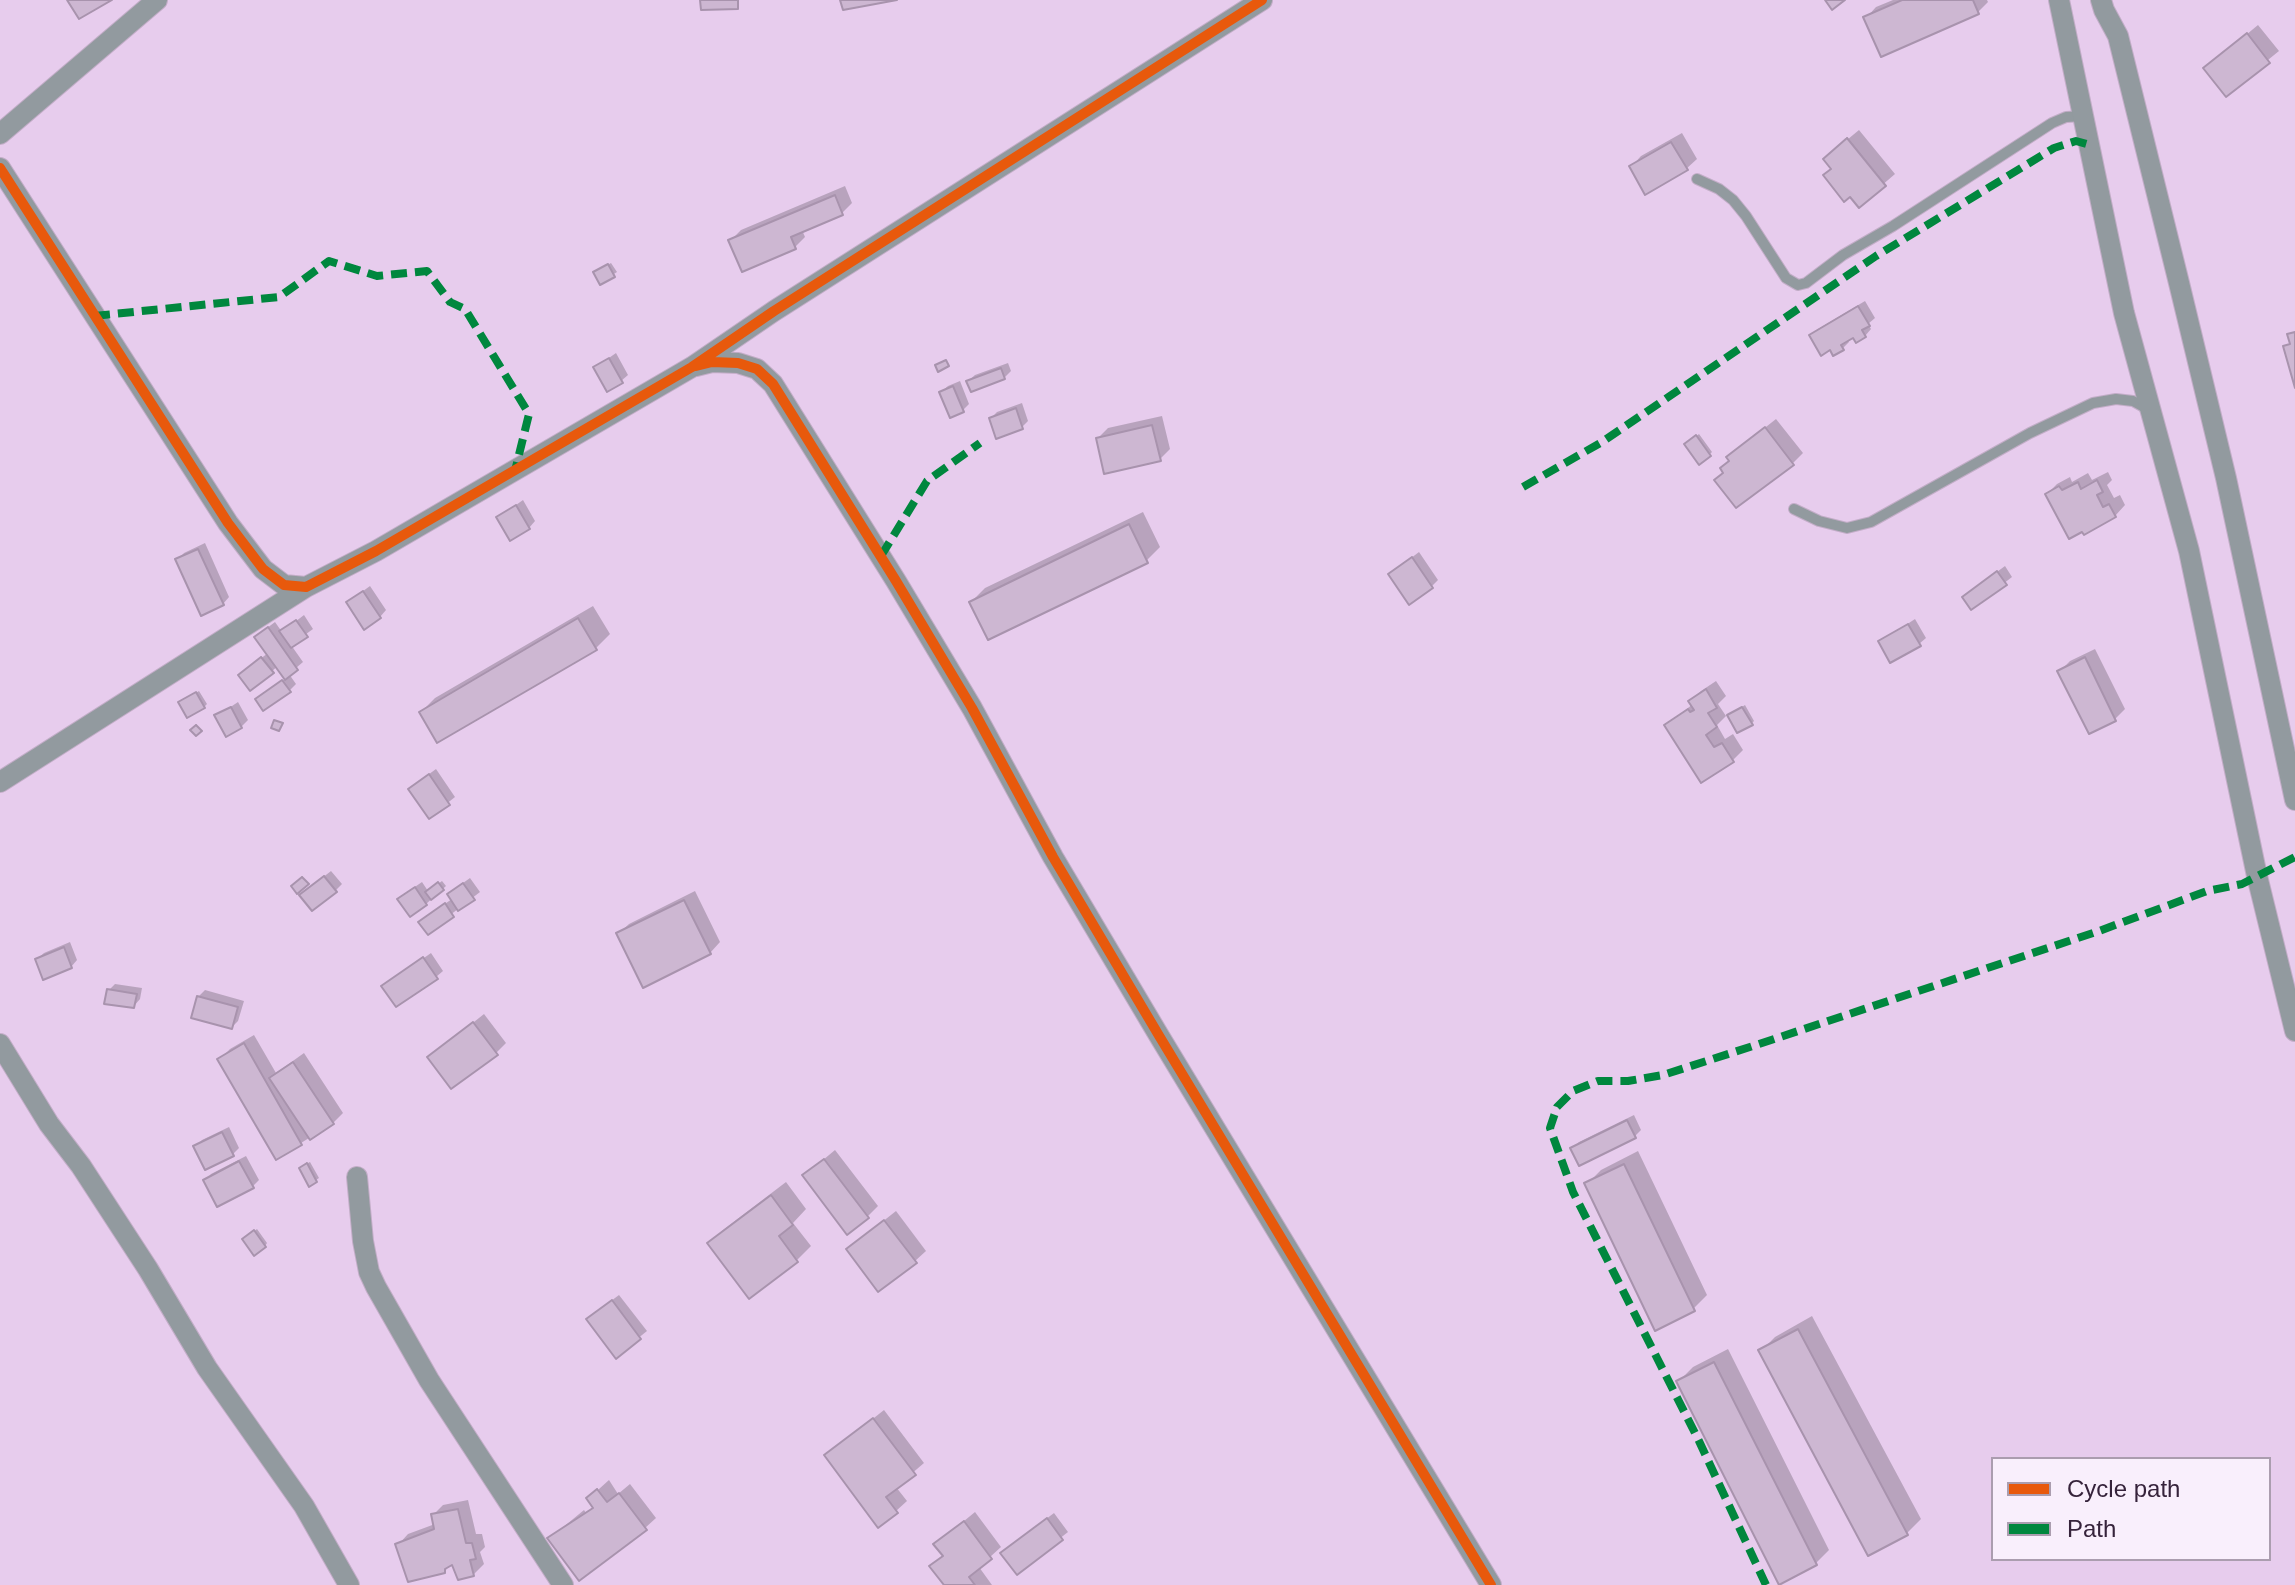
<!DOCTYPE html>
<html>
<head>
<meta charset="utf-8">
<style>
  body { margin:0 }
  #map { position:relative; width:2295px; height:1585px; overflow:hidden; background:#e7cced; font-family:Helvetica,sans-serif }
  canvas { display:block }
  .legend { position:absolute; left:1991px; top:1457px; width:280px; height:104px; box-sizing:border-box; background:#f9effc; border:2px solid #ab9daf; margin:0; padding:10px 14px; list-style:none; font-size:24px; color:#36233b }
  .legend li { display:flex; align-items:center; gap:16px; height:40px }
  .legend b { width:40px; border:2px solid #ab9daf }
</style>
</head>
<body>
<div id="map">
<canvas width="2295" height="1585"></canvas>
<ul class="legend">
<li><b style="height:10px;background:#e8590c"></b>Cycle path</li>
<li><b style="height:10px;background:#00873e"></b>Path</li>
</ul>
</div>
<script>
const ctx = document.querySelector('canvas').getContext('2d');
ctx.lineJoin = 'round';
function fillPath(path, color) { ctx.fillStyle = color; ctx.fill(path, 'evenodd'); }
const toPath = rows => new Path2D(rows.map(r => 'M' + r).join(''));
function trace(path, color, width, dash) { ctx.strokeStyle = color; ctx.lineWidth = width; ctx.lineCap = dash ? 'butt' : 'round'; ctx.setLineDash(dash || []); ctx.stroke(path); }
const shadow = toPath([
  [1893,0,1987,0,1988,2,1978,12,1866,18,1876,7],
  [2258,25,2279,51,2226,94,2206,68],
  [1859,130,1895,174,1859,205,1833,168,1836,149],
  [1682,133,1697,159,1686,169,1631,167,1641,156],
  [845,186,852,203,842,213,802,230,805,237,795,247,730,241,741,230],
  [611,263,617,272,601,282,598,270],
  [1865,301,1875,318,1868,324,1871,329,1865,336,1853,335,1847,338,1849,342,1843,348,1831,348,1811,335,1818,329],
  [616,353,628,375,621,381,596,367],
  [1008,363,1011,371,1004,378,968,381,975,375],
  [960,381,969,404,963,410,941,392,948,386],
  [1022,403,1028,421,1022,427,991,418,997,412],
  [1162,416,1170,449,1160,459,1098,438,1108,428],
  [1776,419,1803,453,1792,464,1725,472,1731,460,1728,457],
  [1699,434,1712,452,1710,454,1686,444],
  [2108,472,2112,480,2107,485,2114,498,2120,495,2125,505,2115,516,2047,494,2057,484,2070,477,2072,482,2088,473,2092,480],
  [523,500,535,521,529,528,499,517],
  [1143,512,1160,547,1146,561,971,602,985,588],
  [205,543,229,597,223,604,178,559,184,553],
  [1419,552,1438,580,1432,586,1390,574],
  [2005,566,2012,577,1972,608,1971,591],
  [370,586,386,610,380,617,348,602],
  [593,606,610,634,596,648,421,712,435,698],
  [304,615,313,629,291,645,303,662,289,674,296,684,289,691,264,693,286,678,278,666,272,671,247,669,268,653,263,631,275,622,282,632],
  [1915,619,1926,638,1919,644,1880,642],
  [2095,649,2125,709,2115,719,2060,671,2070,661],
  [1716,681,1726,696,1718,704,1726,716,1717,725,1725,739,1733,734,1743,750,1733,760,1702,780,1666,725,1693,704,1690,701,1701,691],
  [199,691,207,704,204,707,184,700],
  [238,702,248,720,241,727,217,716],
  [1745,705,1754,721,1752,723,1732,713],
  [436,769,455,797,430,817,417,783],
  [331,871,342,884,335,891,308,889],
  [470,878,480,892,428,932,427,916,452,899,456,888],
  [442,881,446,886,426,904,406,893,422,882,428,891],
  [695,891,720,942,710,953,618,934,629,924],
  [70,942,77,960,71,967,37,959,44,953],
  [431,953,443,971,436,977,384,986],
  [115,984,142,988,140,999,134,1006,109,990],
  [205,990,244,1001,238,1021,232,1027,198,997],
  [484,1014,506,1043,496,1053,430,1057],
  [254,1035,276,1073,304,1053,343,1113,333,1123,277,1158,220,1059,230,1049],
  [1634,1115,1641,1130,1635,1136,1573,1148,1579,1142],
  [229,1127,239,1148,233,1154,196,1147,202,1140],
  [835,1150,878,1206,868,1216,805,1175],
  [1638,1151,1707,1295,1693,1309,1587,1184,1601,1170],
  [246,1156,259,1180,253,1186,205,1181,211,1174],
  [310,1162,319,1178,310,1184,304,1165],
  [786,1182,806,1209,793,1223,811,1246,797,1260,749,1296,709,1244,723,1230],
  [896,1211,926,1251,915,1261,848,1249],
  [257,1229,267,1243,265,1246,247,1237],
  [619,1295,647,1331,616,1356,595,1313],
  [1812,1316,1921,1519,1907,1533,1761,1351,1775,1337],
  [1728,1349,1829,1550,1815,1564,1679,1381,1693,1367],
  [884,1410,924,1463,896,1487,907,1501,896,1511,826,1456],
  [609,1480,618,1494,630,1484,656,1518,645,1528,550,1538,584,1510,586,1513,595,1506,589,1498],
  [468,1500,476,1534,482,1534,485,1547,480,1552,484,1564,473,1575,453,1562,444,1572,398,1545,408,1534,435,1524,433,1515,443,1505],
  [975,1512,1001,1547,979,1567,992,1585,946,1585,932,1566,944,1554,936,1544],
  [1054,1513,1068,1532,1017,1572,1009,1547]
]);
const building = toPath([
  [67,0,112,0,79,19,67,0],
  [700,0,738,0,738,9,701,10,700,0],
  [840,0,897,0,843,10,840,0],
  [1825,0,1845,0,1832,10,1825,0],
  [1902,0,1973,0,1979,14,1881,57,1863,17,1902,0],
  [2247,33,2270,63,2226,97,2203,68,2247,33],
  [1847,138,1886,186,1859,208,1850,197,1844,202,1823,175,1831,169,1823,159,1847,138],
  [1671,142,1688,170,1645,195,1629,166,1671,142],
  [835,195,843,215,791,237,796,249,742,272,728,240,835,195],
  [608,264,615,277,600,285,593,272,608,264],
  [1858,306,1870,326,1862,330,1866,337,1856,343,1853,338,1841,345,1844,350,1833,356,1830,350,1821,356,1809,335,1858,306],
  [2295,332,2295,388,2283,346,2290,344,2287,334,2295,332],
  [609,358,623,383,607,392,593,367,609,358],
  [946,360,949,366,938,372,935,365,946,360],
  [1001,368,1005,379,971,392,966,381,1001,368],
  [953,386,964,412,950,418,939,392,953,386],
  [1016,408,1023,429,996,439,989,418,1016,408],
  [1152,425,1161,461,1104,474,1096,438,1152,425],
  [1765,427,1794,465,1736,508,1714,480,1723,473,1720,468,1729,461,1726,457,1765,427],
  [1696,435,1711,456,1699,465,1684,444,1696,435],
  [2097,480,2103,492,2097,495,2103,507,2109,504,2116,517,2084,535,2082,532,2069,539,2045,494,2059,486,2062,490,2078,482,2081,489,2097,480],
  [516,505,530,529,510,541,496,517,516,505],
  [1129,524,1148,563,988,640,969,602,1129,524],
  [198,549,224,605,201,616,175,559,198,549],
  [1412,557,1433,588,1409,605,1388,574,1412,557],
  [1997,571,2007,585,1971,610,1962,597,1997,571],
  [363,591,381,618,364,630,346,602,363,591],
  [578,618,597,650,437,743,419,712,578,618],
  [296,620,308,637,291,648,279,631,296,620],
  [1908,624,1921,646,1890,663,1878,641,1908,624],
  [268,627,298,670,285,680,254,637,268,627],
  [261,657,274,673,250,691,238,675,261,657],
  [2085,657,2116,721,2089,734,2057,671,2085,657],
  [282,680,291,692,263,711,255,699,282,680],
  [1706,689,1717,708,1708,713,1717,727,1706,735,1714,747,1722,743,1734,762,1701,783,1664,725,1688,709,1690,712,1694,710,1688,701,1706,689],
  [196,692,205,708,187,718,178,702,196,692],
  [231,707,242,728,226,737,214,715,231,707],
  [1742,707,1753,725,1737,733,1727,715,1742,707],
  [274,720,283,723,279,731,271,728,274,720],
  [196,725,202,731,196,736,190,730,196,725],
  [429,774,450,805,429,819,408,789,429,774],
  [324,876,337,892,312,911,299,895,324,876],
  [302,877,309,884,297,894,291,886,302,877],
  [438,882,444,890,431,900,425,892,438,882],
  [463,883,475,900,458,911,447,894,463,883],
  [415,887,427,905,410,917,397,899,415,887],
  [684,900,711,954,643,988,616,933,684,900],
  [445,903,454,917,428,935,418,922,445,903],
  [64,947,72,968,43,980,35,959,64,947],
  [423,957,438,979,396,1007,381,986,423,957],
  [107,989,137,994,134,1008,104,1004,107,989],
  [197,996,238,1007,232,1029,191,1018,197,996],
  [473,1022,498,1055,451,1089,427,1057,473,1022],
  [244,1043,302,1145,276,1160,217,1059,244,1043],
  [293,1062,334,1124,310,1140,269,1078,293,1062],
  [1627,1120,1636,1138,1579,1166,1570,1148,1627,1120],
  [222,1132,234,1156,205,1170,193,1146,222,1132],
  [824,1159,869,1218,847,1235,802,1175,824,1159],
  [239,1161,254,1188,217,1207,203,1180,239,1161],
  [307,1163,317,1182,309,1187,299,1168,307,1163],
  [1624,1164,1695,1311,1655,1331,1584,1183,1624,1164],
  [771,1195,793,1225,779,1236,798,1262,749,1299,707,1243,771,1195],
  [884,1220,917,1263,878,1292,846,1249,884,1220],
  [254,1230,266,1247,254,1256,242,1239,254,1230],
  [612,1300,641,1339,616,1359,586,1319,612,1300],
  [1798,1329,1908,1535,1868,1556,1758,1350,1798,1329],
  [1714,1362,1817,1565,1779,1585,1676,1381,1714,1362],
  [873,1418,916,1475,886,1497,898,1513,878,1528,824,1455,873,1418],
  [597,1489,607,1502,619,1493,647,1530,579,1581,547,1538,593,1508,586,1498,597,1489],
  [458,1509,466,1543,472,1543,476,1559,470,1560,474,1576,458,1580,452,1565,445,1569,445,1573,408,1582,395,1544,434,1529,431,1514,458,1509],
  [1047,1518,1063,1540,1017,1575,1000,1553,1047,1518],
  [964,1521,992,1559,969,1577,975,1585,944,1585,929,1566,943,1556,933,1544,964,1521]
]);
const lane = toPath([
  [1697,179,1719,189,1733,200,1746,216,1786,278,1798,285,1806,283,1843,255,1893,226,2052,123,2066,117,2084,116],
  [1794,509,1819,521,1847,528,1871,522,2030,433,2093,403,2116,399,2133,401,2151,411]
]);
const street = toPath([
  [2059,0,2124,313,2189,551,2257,876,2295,1031],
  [2101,0,2104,10,2118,36,2179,283,2226,478,2295,800],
  [0,134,157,0],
  [0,168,228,523,263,569,284,585,306,587,376,551,692,367,774,311,1262,0],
  [696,366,712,362,738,363,757,369,773,384,896,581,972,708,1053,857,1158,1034,1491,1585],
  [0,782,306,587],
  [0,1044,49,1124,81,1166,148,1269,207,1368,304,1506,349,1585],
  [357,1177,363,1241,369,1272,376,1287,429,1380,563,1585]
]);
const quiet = toPath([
  [94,316,279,297,329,261,377,276,427,271,450,302,465,309,529,414,515,471],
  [1523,487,1602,442,1876,256,2054,148,2076,141,2090,145],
  [881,556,927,481,980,443],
  [1766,1585,1699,1441,1573,1192,1550,1128,1557,1107,1573,1091,1598,1081,1628,1081,1663,1075,1756,1045,2099,931,2207,891,2242,884,2295,857]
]);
const cycleway = toPath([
  [0,168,228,523,263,569,284,585,306,587,376,551,692,367,774,311,1262,0],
  [696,366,712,362,738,363,757,369,773,384,896,581,972,708,1053,857,1158,1034,1491,1585]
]);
fillPath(shadow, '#0003');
fillPath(building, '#cdb7d2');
trace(building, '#a893ad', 2);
trace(lane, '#c2adc7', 12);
trace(street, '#c2adc7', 22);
trace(lane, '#929a9f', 10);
trace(street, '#929a9f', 20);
trace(quiet, '#00873e', 8, [16, 8]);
trace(cycleway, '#e8590c', 10);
</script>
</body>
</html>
